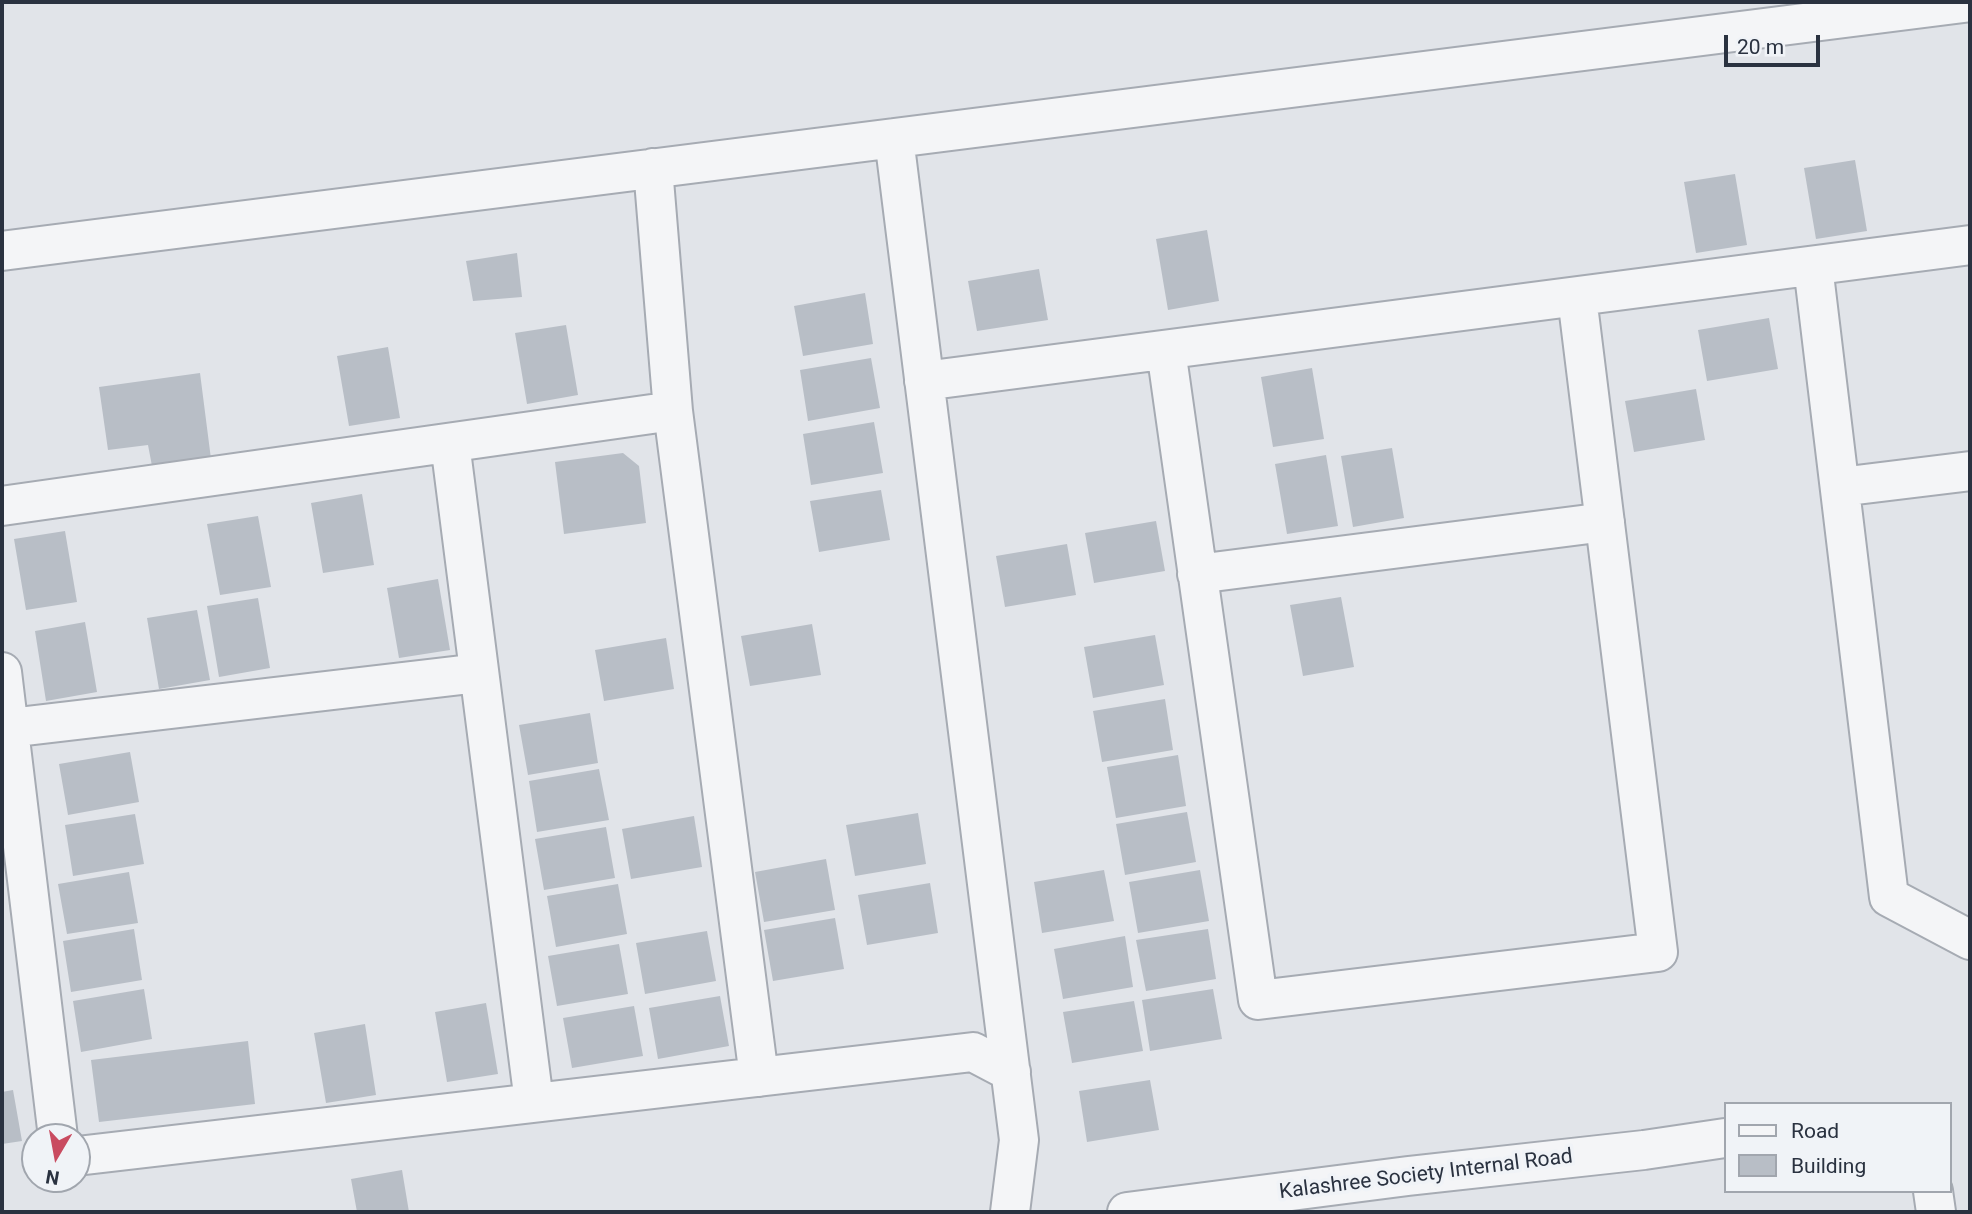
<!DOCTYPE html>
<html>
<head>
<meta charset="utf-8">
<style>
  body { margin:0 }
  #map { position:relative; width:1972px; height:1214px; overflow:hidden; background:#e1e4e9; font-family:Roboto,sans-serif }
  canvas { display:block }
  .frame { position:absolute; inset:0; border:4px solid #2a3240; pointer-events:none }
  .legend { position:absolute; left:1724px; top:1102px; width:228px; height:91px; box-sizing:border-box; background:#f0f3f7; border:2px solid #a1a6ae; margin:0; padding:9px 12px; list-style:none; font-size:21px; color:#2a3240 }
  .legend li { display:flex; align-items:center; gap:14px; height:35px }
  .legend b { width:35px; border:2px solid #a1a6ae }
  .north { position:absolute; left:21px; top:1123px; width:70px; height:70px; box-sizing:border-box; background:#f0f3f7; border:2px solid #a1a6ae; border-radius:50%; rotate:190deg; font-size:19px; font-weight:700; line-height:28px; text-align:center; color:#2a3240 }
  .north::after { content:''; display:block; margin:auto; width:24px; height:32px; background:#c94b60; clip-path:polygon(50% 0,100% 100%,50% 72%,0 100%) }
  .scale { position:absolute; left:1724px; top:35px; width:96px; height:32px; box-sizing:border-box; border:4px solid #2a3240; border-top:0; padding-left:9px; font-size:21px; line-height:24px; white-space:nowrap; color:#2a3240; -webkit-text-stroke:5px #f0f3f7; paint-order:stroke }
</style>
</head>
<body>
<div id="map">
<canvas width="1972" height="1214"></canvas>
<div class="frame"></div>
<ul class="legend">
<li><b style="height:9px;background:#f4f5f7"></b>Road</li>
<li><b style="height:19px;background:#b8bec6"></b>Building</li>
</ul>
<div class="north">N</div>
<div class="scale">20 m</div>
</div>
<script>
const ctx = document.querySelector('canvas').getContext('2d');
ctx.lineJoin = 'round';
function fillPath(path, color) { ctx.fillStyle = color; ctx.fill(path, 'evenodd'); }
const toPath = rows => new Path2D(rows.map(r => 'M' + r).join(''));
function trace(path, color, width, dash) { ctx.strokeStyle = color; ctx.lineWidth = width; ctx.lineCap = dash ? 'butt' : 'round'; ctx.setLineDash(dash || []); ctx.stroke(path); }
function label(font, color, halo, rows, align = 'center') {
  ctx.font = font + ' Roboto,sans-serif'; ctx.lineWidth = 7; ctx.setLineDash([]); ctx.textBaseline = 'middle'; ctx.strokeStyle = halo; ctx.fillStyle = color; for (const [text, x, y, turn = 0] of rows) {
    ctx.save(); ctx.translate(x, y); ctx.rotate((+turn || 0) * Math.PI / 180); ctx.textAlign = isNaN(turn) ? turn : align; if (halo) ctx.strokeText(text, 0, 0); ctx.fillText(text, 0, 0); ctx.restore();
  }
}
const building = toPath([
  [1855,160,1867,231,1816,239,1804,168],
  [1735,174,1747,245,1696,253,1684,182],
  [1207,230,1219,301,1168,310,1156,239],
  [517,253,522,297,473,301,466,261],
  [1039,269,1048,320,977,331,968,281],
  [865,293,873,344,803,356,794,306],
  [1769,318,1778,369,1707,381,1698,330],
  [566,325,578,395,527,404,515,333],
  [388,347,400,418,349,426,337,356],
  [871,358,880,408,808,421,800,370],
  [1312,368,1324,439,1273,447,1261,377],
  [200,373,211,459,152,466,148,445,108,450,99,387],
  [1696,389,1705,440,1634,452,1625,401],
  [874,422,883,473,811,485,803,434],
  [1392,448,1404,518,1353,527,1341,456],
  [623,453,639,466,646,523,564,534,555,462],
  [1326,455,1338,526,1287,534,1275,464],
  [881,490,890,540,819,552,810,501],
  [362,494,374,565,323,573,311,503],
  [258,516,271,587,220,595,207,524],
  [1156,521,1165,571,1094,583,1085,533],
  [65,531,77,602,26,610,14,539],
  [1067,544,1076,595,1005,607,996,556],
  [438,579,450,650,399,658,387,588],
  [1341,597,1354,667,1303,676,1290,605],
  [258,598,270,668,219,677,207,606],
  [197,610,210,680,159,689,147,618],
  [85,622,97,692,46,701,35,631],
  [812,624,821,675,750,686,741,636],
  [1155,635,1164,685,1093,698,1084,647],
  [666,638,674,689,604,701,595,650],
  [1165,699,1173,750,1102,762,1093,711],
  [590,713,598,763,528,775,519,725],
  [130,752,139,802,68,815,59,764],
  [1178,755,1186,806,1116,818,1107,767],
  [599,769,609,820,537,832,529,781],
  [1187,812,1196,862,1125,875,1116,824],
  [918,813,926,864,855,876,846,825],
  [135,814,144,864,73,876,65,825],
  [694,816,702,867,631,879,622,829],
  [606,827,615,878,544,890,535,839],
  [826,859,835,910,764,922,755,872],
  [1104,870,1114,921,1042,933,1034,882],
  [1200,870,1209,921,1138,933,1129,882],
  [129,872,138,923,67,934,58,884],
  [930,883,938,933,867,945,858,895],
  [618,884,627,934,556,947,547,896],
  [835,918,844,969,773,981,764,930],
  [134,929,142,980,71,992,63,941],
  [1208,929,1216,979,1146,991,1136,940],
  [707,931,716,981,645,994,636,943],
  [1125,936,1133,987,1063,999,1054,949],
  [619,944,628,994,557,1006,548,956],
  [144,989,152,1039,81,1052,73,1001],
  [1213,989,1222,1039,1150,1051,1142,1000],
  [720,996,729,1046,658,1059,649,1008],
  [1134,1001,1143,1051,1072,1063,1063,1012],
  [486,1003,498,1074,447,1082,435,1012],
  [634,1006,643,1056,572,1068,563,1018],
  [365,1024,376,1095,326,1103,314,1033],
  [248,1041,255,1104,99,1122,91,1060],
  [1150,1080,1159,1130,1087,1142,1079,1091],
  [13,1090,22,1141,2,1144,2,1092],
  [402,1170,409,1212,357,1212,351,1179]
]);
const minor = toPath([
  [894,138,1019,1140,1010,1212],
  [653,168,673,411],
  [2,251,1970,2],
  [1813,266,1889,897,1970,940],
  [1166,350,1258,1000,1658,952,1577,297],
  [924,381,1970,245],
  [450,443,534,1102],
  [1840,487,1970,471],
  [2,506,673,411,759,1077],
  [1197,574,1605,522],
  [2,672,58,1137],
  [9,728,479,673],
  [77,1156,973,1052,1011,1072],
  [1933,1191,1936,1212],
  [1127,1212,1408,1176,1644,1150,1725,1138]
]);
const streetNames = [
  ["Kalashree Society Internal Road",1426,1175,-7]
];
fillPath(building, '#b8bec6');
trace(minor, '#a6abb3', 42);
trace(minor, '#f4f5f7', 38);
label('21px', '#2a3240', '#f0f3f7', streetNames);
</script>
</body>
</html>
